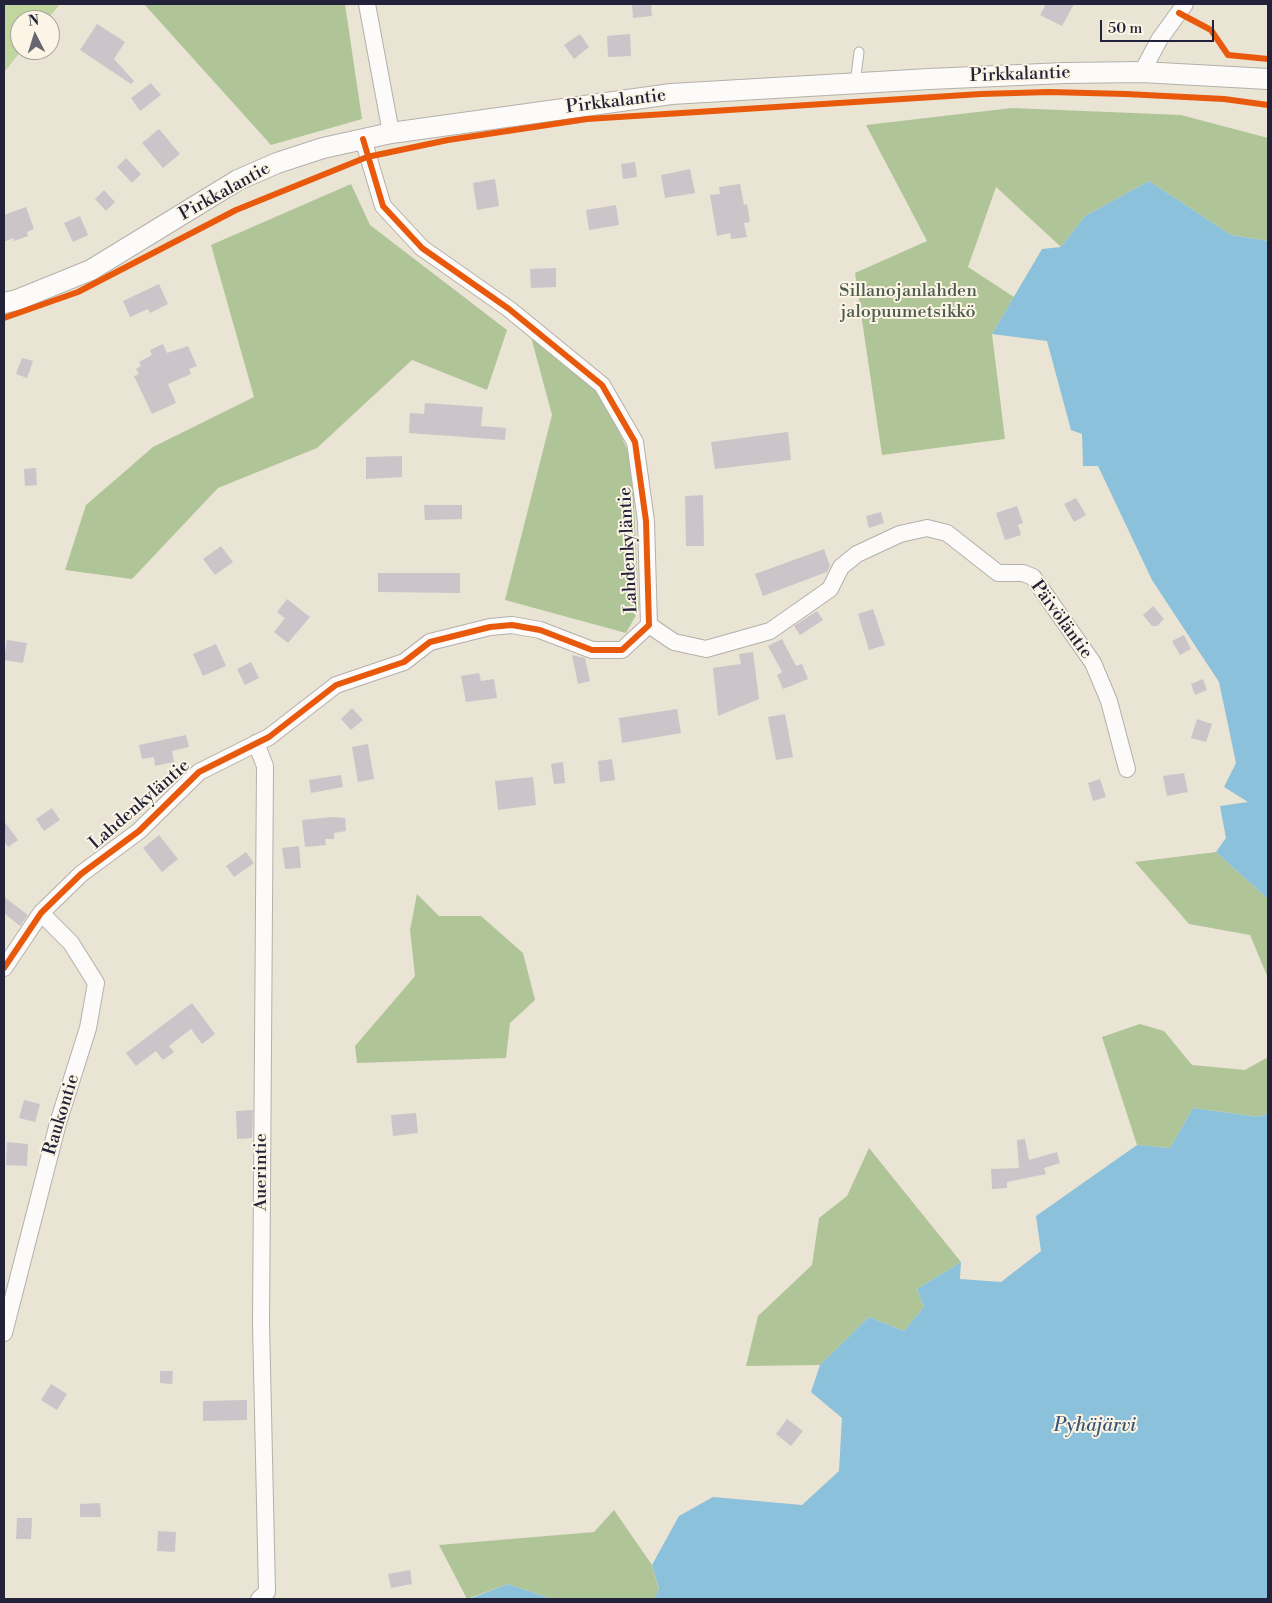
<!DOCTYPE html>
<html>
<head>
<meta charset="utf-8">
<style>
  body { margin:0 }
  #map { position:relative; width:1272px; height:1603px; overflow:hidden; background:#eae4d5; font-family:"Libre Bodoni",serif }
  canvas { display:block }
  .frame { position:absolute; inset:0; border:5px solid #22223b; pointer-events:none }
  .north { position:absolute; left:10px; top:10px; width:50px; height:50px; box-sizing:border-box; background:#fcf5e5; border:1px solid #a5a1a1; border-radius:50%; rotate:355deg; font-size:14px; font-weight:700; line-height:20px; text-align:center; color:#22223b }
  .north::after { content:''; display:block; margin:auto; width:18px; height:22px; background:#686671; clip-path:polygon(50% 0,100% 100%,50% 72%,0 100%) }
  .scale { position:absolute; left:1100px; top:20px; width:114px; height:22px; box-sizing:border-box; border:2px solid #22223b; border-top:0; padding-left:6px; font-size:15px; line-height:18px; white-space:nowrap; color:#22223b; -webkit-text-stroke:4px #fcf5e5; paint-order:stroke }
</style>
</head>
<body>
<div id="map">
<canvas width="1272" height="1603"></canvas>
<div class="frame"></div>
<div class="north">N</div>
<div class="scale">50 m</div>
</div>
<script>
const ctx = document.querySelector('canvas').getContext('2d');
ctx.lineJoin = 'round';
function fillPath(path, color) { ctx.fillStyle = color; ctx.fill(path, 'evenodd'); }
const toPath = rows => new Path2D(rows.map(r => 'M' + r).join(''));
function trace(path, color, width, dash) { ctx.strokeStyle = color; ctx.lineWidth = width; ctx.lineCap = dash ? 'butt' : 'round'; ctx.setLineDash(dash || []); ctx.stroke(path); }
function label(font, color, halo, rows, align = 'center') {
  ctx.font = font + ' "Libre Bodoni",serif'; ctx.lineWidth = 4; ctx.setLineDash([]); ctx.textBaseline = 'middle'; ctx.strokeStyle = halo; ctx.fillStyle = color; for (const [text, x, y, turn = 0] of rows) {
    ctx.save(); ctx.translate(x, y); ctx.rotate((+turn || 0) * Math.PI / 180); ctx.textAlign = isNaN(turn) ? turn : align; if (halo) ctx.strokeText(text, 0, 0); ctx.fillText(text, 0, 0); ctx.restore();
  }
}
const green = toPath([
  [4,4,60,4,47,20,20,20,20,50,22,50,5,71]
]);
const forest = toPath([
  [144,4,345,4,362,119,271,145],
  [1012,108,1181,115,1268,138,1268,241,1231,235,1149,181,1085,216,1061,247,996,187,968,267,1014,297,992,334,1005,439,882,455,855,273,927,241,866,125],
  [351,184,370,225,507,330,487,390,412,360,317,448,218,488,132,579,65,570,86,505,153,447,254,397,211,245],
  [531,337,601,392,632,460,639,610,626,633,505,600,552,415],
  [1216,852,1268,899,1268,978,1250,935,1189,924,1135,862],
  [417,894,439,916,481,916,523,953,535,1000,510,1023,506,1058,357,1063,355,1046,415,976,410,930],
  [1140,1024,1164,1031,1192,1065,1245,1070,1268,1057,1268,1113,1259,1117,1193,1108,1170,1148,1137,1145,1102,1037],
  [869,1148,961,1262,917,1289,924,1307,904,1331,869,1317,820,1365,746,1366,758,1316,812,1265,819,1218,847,1196],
  [614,1510,652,1565,659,1590,654,1599,552,1599,508,1584,467,1599,439,1545,594,1532]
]);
const water = toPath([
  [1149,181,1231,235,1268,241,1268,899,1216,852,1226,838,1220,806,1248,802,1224,787,1236,763,1219,682,1152,580,1098,466,1083,466,1082,434,1071,430,1047,341,992,334,1042,249,1061,247,1085,216],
  [1193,1108,1259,1117,1268,1113,1268,1599,654,1599,659,1589,652,1565,679,1516,713,1497,802,1505,839,1471,842,1418,811,1392,820,1365,869,1317,904,1331,924,1307,917,1289,961,1262,960,1279,1001,1282,1041,1251,1036,1216,1137,1145,1170,1148],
  [508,1584,552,1599,469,1599]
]);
const building = toPath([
  [632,4,651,4,652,16,633,18],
  [1046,4,1074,4,1062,26,1040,15],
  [97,24,125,42,114,59,134,81,131,84,80,50],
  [580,34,589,47,574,59,564,45],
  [630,34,631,56,608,57,607,36],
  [151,83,161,95,140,111,131,98],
  [159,129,180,154,163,168,142,143],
  [126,158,141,174,132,183,117,167],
  [635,162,637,177,623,179,621,164],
  [690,169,695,193,665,198,661,175],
  [495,179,499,206,477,210,473,183],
  [740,184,744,205,747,204,750,222,744,223,747,237,731,239,730,233,717,236,710,195,720,194,719,187],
  [104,190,115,202,106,211,95,199],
  [616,205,619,225,589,230,586,210],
  [26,207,34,229,27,232,28,236,14,241,13,238,4,242,4,215],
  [80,216,88,235,73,242,64,223],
  [556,268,556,287,531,288,530,269],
  [159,284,168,304,150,313,148,309,130,317,123,301],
  [163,344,167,353,188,346,197,366,189,369,191,374,168,384,176,403,152,414,134,376,139,374,136,369,141,366,139,362,152,355,150,350],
  [22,358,33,361,27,378,16,374],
  [425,403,483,407,481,426,506,428,505,440,409,433,410,413,424,414],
  [788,432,791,460,715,469,711,442],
  [402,456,402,477,366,479,366,457],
  [36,468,37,485,25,486,24,469],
  [703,495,704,546,686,546,685,496],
  [1076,498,1086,515,1074,522,1064,504],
  [424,505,462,505,462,519,425,520],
  [1017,506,1023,523,1018,525,1021,535,1005,540,996,513],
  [881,512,884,523,869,528,866,516],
  [221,546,233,562,215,575,203,559],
  [824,549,830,566,827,572,763,596,755,574],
  [378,573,460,573,460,593,378,592],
  [287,599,310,617,288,643,274,632,285,618,277,612],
  [1153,606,1164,619,1157,626,1152,626,1143,615],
  [873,609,885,645,869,650,858,614],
  [817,611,823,620,800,635,794,626],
  [1184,635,1191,649,1180,655,1172,641],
  [782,639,796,666,802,664,808,679,783,689,777,675,782,672,768,646],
  [7,640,27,643,23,663,4,660],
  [216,644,226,666,203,676,193,654],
  [753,652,759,699,718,716,713,668,741,664,739,654],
  [572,655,585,658,590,681,578,684],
  [251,662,259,678,245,685,237,669],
  [479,673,481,681,494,679,497,698,466,702,461,676],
  [1203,679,1207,690,1195,695,1191,684],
  [352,708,363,720,351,730,341,719],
  [677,709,681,733,622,743,619,718],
  [785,714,793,757,776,760,768,717],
  [1197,719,1212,724,1206,742,1191,738],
  [186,735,189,747,172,751,174,762,155,766,154,757,142,759,139,745],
  [368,744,374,779,358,782,352,747],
  [612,759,615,780,600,782,598,761],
  [563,762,565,783,554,784,551,764],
  [1184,773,1188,792,1167,796,1163,776],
  [341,775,343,787,311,793,309,780],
  [533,777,536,805,498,810,495,781],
  [1100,779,1106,797,1093,801,1088,783],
  [52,808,60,820,44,831,36,819],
  [332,817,345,818,346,831,334,833,334,839,325,839,326,845,305,847,302,820],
  [4,821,18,840,8,847,4,841],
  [159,835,178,859,162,872,143,848],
  [299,846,301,868,285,869,282,848],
  [246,852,254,863,234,877,226,866],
  [4,897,28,915,20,926,4,913],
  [192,1003,215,1034,202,1044,191,1029,169,1046,174,1052,163,1060,156,1051,136,1066,126,1053],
  [24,1100,40,1104,35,1122,19,1118],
  [253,1110,252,1138,237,1139,236,1111],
  [416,1113,418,1133,393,1136,391,1115],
  [1025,1139,1029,1160,1057,1152,1060,1163,1044,1168,1046,1174,1007,1182,1007,1188,992,1189,991,1169,1019,1168,1017,1140],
  [7,1142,28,1144,27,1166,6,1165],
  [160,1371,173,1371,172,1384,160,1383],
  [51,1384,67,1394,57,1410,41,1400],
  [247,1400,247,1420,203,1421,203,1401],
  [787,1419,803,1431,791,1446,776,1434],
  [100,1503,101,1517,80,1517,80,1504],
  [17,1518,32,1518,31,1539,16,1539],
  [158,1531,176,1532,175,1552,157,1551],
  [410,1570,412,1584,391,1588,388,1574]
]);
const service = toPath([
  [855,84,859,52]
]);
const minor = toPath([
  [367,4,391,133],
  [1142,72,1159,40,1185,4],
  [649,625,674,642,706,649,770,631,830,589,841,567,857,554,900,534,927,528,947,533,998,573,1023,573,1033,577,1093,663,1109,701,1127,769],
  [256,743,265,766,261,1323,267,1592,259,1599],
  [4,968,41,913,81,874,139,831,199,772,269,737,336,685,404,662,430,642,490,627,512,625,540,630,592,650,622,650,649,625,646,521,635,442,602,385,509,309,422,248,383,206,363,139],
  [4,1333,58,1123,88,1028,96,983,71,943,41,913]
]);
const tertiary = toPath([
  [4,303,17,300,91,270,238,180,277,163,323,148,391,133,671,94,929,79,1065,73,1142,72,1268,79]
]);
const cycleway = toPath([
  [1179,13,1211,30,1228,55,1268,59],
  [4,318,78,292,236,210,367,157,448,140,587,119,981,94,1049,92,1126,94,1224,99,1268,105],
  [4,968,41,913,81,874,139,831,199,772,269,737,336,685,404,662,430,642,490,627,512,625,540,630,592,650,622,650,649,625,646,521,635,442,602,385,509,309,422,248,383,206,363,139]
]);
const streetNames = [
  ["Pirkkalantie",1020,75,-2],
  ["Pirkkalantie",616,102,-7],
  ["Pirkkalantie",225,192,-29],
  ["Lahdenkyläntie",629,550,-93],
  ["Päivöläntie",1061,620,54],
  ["Lahdenkyläntie",140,805,-41],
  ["Raukontie",62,1115,-73],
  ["Auerintie",262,1172,-90]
];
const parkNames = [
  ["Sillanojanlahden",908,292],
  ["jalopuumetsikkö",908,313]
];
const waterNames = [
  ["Pyhäjärvi",1095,1426]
];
fillPath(green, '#c1d59f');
fillPath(forest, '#b0c597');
fillPath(water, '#8cc1db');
fillPath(building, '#ccc4c8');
trace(service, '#b4b0aa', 11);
trace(minor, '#b4b0aa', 18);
trace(tertiary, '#b4b0aa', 22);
trace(service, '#fcfbf9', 9);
trace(minor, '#fcfbf9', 16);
trace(tertiary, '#fcfbf9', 20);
trace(cycleway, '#e8590c', 6);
label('18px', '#22223b', '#fcf5e5', streetNames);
label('18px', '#4e5c4f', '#fcf5e5', parkNames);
label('italic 19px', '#395474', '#fcf5e5', waterNames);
</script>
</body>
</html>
